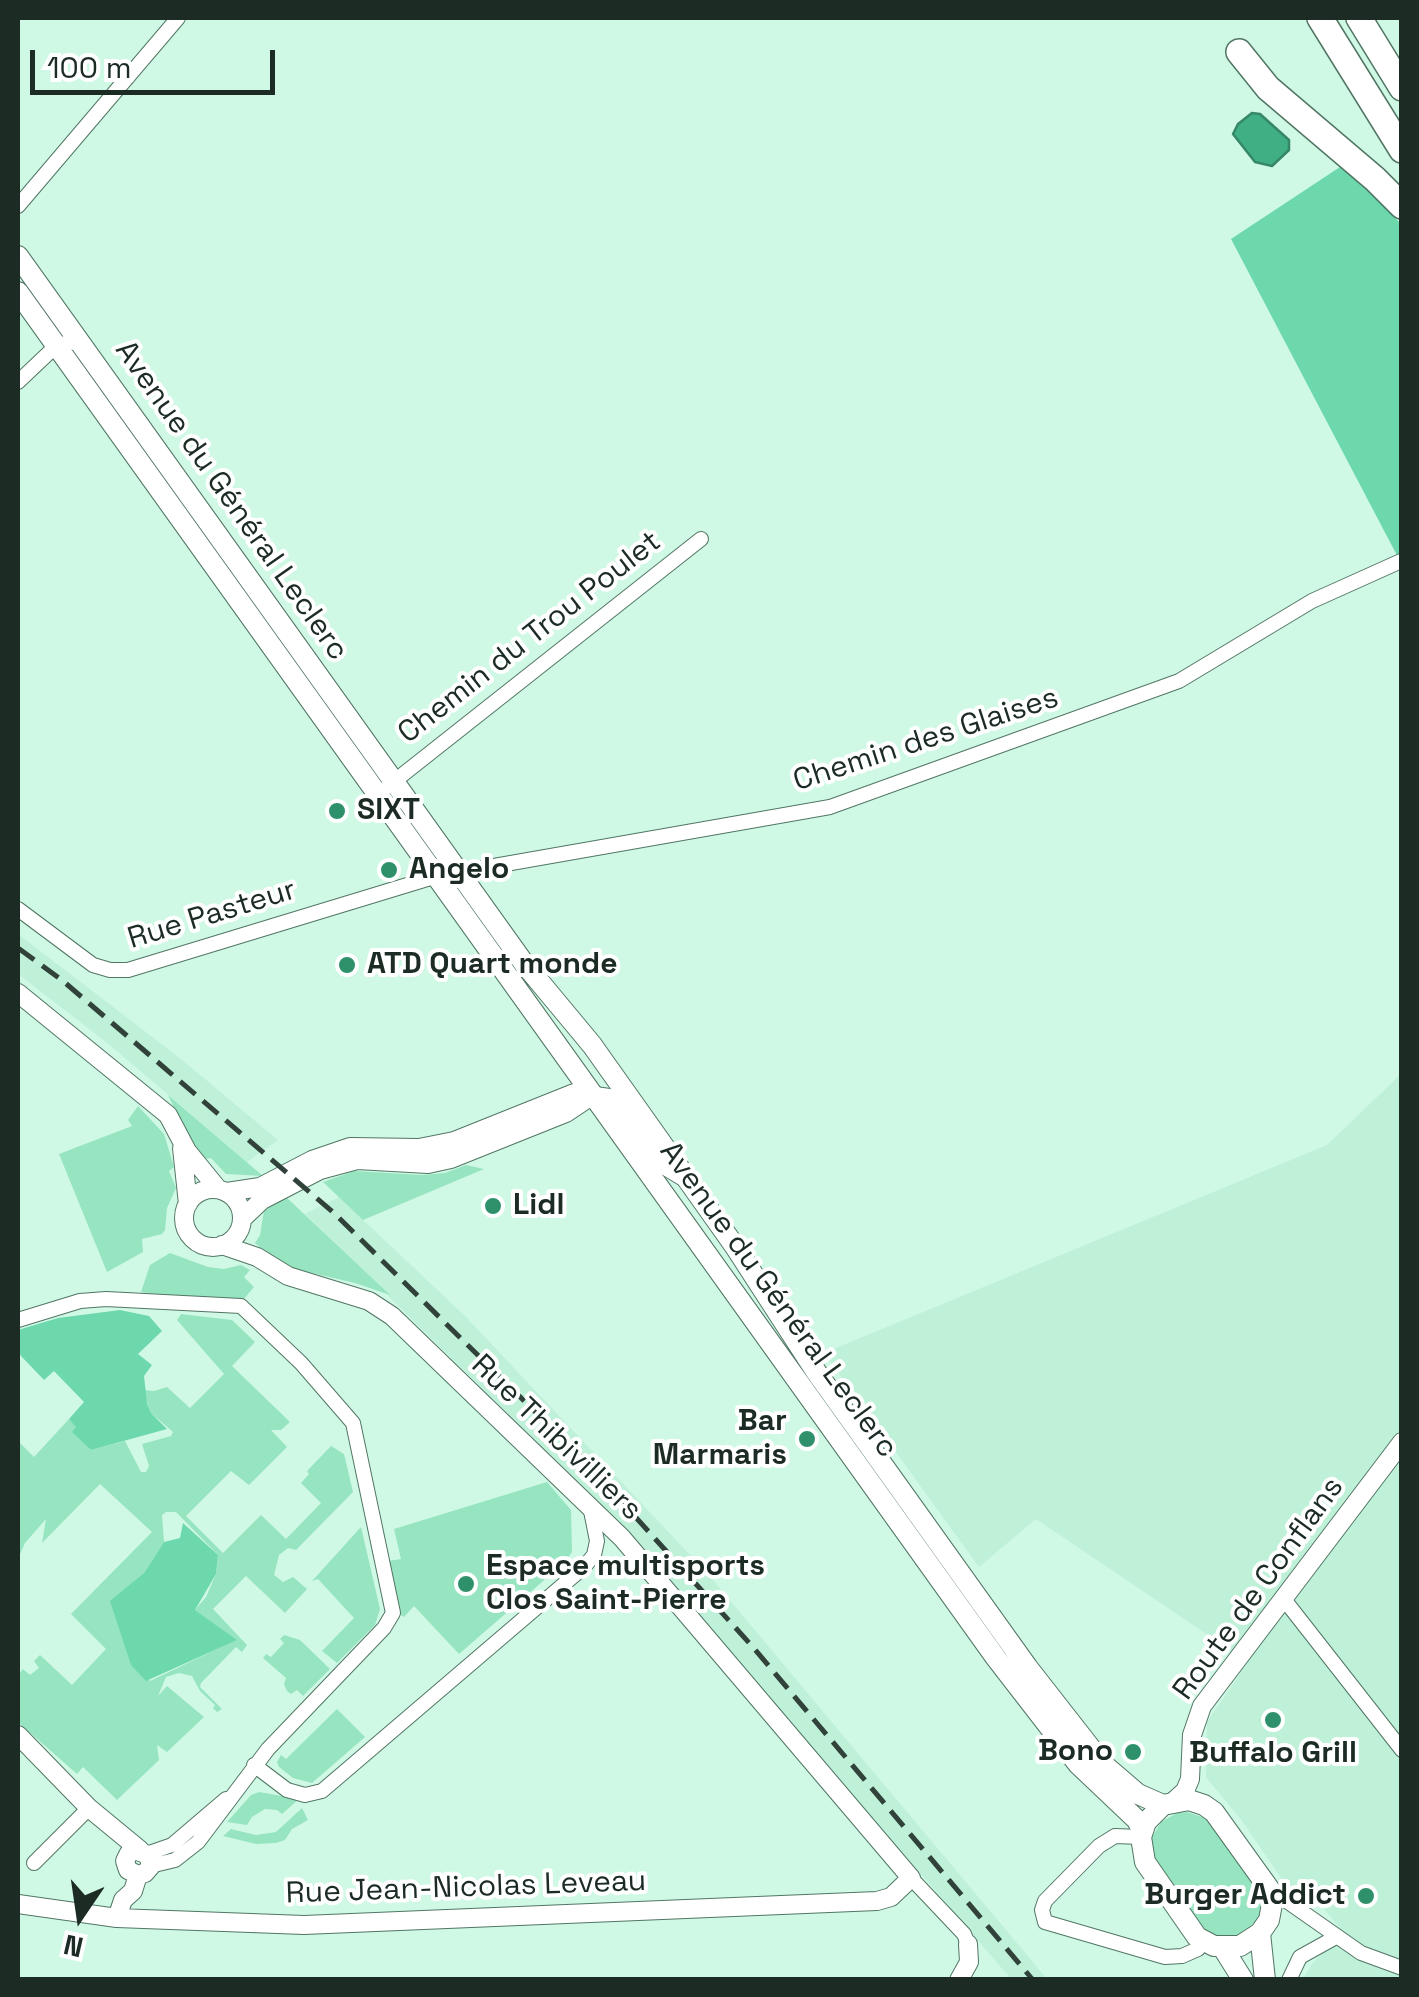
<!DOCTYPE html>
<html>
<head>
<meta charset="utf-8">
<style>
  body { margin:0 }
  #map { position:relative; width:1419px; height:1997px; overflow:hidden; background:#d0f9e5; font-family:"Space Grotesk",sans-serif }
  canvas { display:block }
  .frame { position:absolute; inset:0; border:20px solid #1c2b24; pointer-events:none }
  .north { position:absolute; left:30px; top:1867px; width:100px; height:100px; -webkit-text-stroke:8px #fff; paint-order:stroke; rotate:193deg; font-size:28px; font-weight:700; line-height:40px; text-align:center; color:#1c2b24 }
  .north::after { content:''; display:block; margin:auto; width:35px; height:45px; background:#1c2b24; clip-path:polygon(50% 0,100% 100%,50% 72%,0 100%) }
  .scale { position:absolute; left:30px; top:50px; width:245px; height:45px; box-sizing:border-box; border:5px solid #1c2b24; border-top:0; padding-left:12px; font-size:30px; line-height:35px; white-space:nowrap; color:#1c2b24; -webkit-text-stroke:8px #fff; paint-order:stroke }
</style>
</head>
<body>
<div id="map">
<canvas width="1419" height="1997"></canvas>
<div class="frame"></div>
<div class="north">N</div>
<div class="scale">100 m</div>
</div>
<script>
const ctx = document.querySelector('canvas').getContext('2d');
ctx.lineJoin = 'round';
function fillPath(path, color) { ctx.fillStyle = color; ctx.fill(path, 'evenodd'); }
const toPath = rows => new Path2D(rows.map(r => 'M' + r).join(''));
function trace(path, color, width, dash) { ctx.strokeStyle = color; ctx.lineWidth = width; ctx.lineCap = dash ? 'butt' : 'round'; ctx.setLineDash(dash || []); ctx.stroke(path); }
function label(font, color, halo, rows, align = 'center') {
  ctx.font = font + ' "Space Grotesk",sans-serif'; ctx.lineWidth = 8; ctx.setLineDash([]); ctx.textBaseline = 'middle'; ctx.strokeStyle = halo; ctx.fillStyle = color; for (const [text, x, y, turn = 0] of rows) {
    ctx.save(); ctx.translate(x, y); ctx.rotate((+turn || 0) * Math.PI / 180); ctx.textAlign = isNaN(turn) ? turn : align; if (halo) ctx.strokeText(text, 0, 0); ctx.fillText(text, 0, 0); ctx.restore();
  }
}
const built = toPath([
  [18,934,181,1059,278,1140,247,1162,111,1046,18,974],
  [1401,1074,1401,1979,1303,1979,1314,1961,1343,1933,1322,1906,1290,1891,1242,1821,1206,1777,1207,1722,1248,1662,1036,1519,979,1567,824,1353,1327,1145],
  [339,1197,466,1317,707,1573,1047,1979,1011,1979,672,1583,582,1487,305,1214]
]);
const green = toPath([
  [168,1095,263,1176,226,1174,211,1158,199,1160],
  [138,1106,164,1134,174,1167,169,1171,176,1188,167,1208,165,1230,162,1234,142,1239,143,1252,107,1272,59,1154,132,1126,128,1120],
  [466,1165,484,1169,363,1220,323,1182,354,1171,422,1175,445,1173],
  [286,1197,390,1295,355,1283,299,1270,274,1259,255,1243,260,1235,264,1211],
  [170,1253,208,1267,224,1269,241,1265,250,1270,244,1277,254,1287,238,1306,141,1292,150,1265],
  [181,1314,232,1320,255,1342,232,1366,290,1422,281,1430,271,1430,287,1447,249,1485,231,1471,186,1516,223,1553,261,1515,286,1539,321,1503,301,1483,309,1474,307,1471,331,1446,344,1454,353,1492,296,1550,288,1548,279,1555,274,1575,283,1582,293,1577,307,1589,285,1613,246,1576,213,1609,247,1645,242,1652,236,1647,201,1683,200,1687,222,1709,217,1712,213,1708,215,1705,200,1691,192,1676,179,1673,166,1677,158,1696,167,1686,204,1717,167,1752,157,1745,159,1760,117,1800,83,1767,77,1774,18,1722,18,1675,23,1669,30,1675,39,1668,34,1661,40,1655,72,1685,106,1649,71,1614,152,1532,100,1484,42,1543,46,1519,25,1543,18,1559,18,1441,34,1457,69,1419,77,1427,73,1431,91,1450,125,1441,141,1472,146,1472,149,1466,142,1444,171,1436,173,1432,151,1413,143,1390,154,1391,167,1387,190,1408,224,1374,177,1320],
  [166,1512,176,1512,218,1555,216,1574,206,1597,195,1610,236,1640,150,1681,115,1599,144,1573,164,1542,162,1515],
  [547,1482,571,1510,572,1552,565,1562,459,1654,414,1606,404,1617,396,1612,388,1561,401,1559,394,1529],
  [361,1527,380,1609,375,1625,337,1663,322,1651,354,1618,318,1579,312,1581],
  [284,1635,300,1640,330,1669,303,1696,297,1690,291,1694,287,1691,284,1684,286,1678,263,1658,266,1654,271,1657,284,1643,280,1639],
  [337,1709,365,1737,312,1783,293,1778,279,1767,277,1762,281,1755,286,1759],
  [259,1792,299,1799,282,1814,277,1810,265,1809,252,1817,247,1825,227,1822,251,1795],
  [302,1808,308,1820,292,1829,285,1840,276,1843,256,1844,223,1836,231,1829,256,1835,276,1832],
  [1187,1812,1205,1818,1258,1888,1261,1898,1260,1916,1241,1936,1217,1938,1203,1930,1152,1858,1151,1839,1161,1822,1177,1813]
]);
const forest = toPath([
  [1343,165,1401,224,1401,563,1231,239],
  [120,1310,149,1316,162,1331,138,1354,152,1365,144,1376,147,1403,151,1413,167,1429,91,1450,72,1432,76,1427,69,1419,84,1402,54,1371,44,1380,21,1356,18,1351,18,1330,58,1318],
  [183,1523,218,1555,216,1574,195,1610,237,1640,146,1681,131,1665,110,1601,144,1573,164,1542,180,1538]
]);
const water = toPath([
  [1252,113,1260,114,1289,140,1289,150,1272,166,1255,162,1233,134,1238,124,1252,113]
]);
const minor = toPath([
  [18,206,178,18],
  [18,382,56,346,69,342,83,345],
  [387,787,701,539],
  [18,909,93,965,110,970,128,970,437,876,830,807,1179,681,1312,601,1401,561],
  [18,1320,80,1301,106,1299,241,1306,301,1363,353,1423,393,1613,384,1628,268,1749,198,1842,175,1860,150,1866],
  [1283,1598,1402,1750],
  [254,1765,287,1790,305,1795,322,1791,584,1567,594,1555,597,1541,591,1511],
  [1141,1837,1115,1836,1099,1846,1045,1901,1042,1910,1045,1922,1165,1957,1182,1956,1198,1949,1203,1942],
  [146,1854,172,1845,226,1799],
  [34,1863,89,1808],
  [911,1878,964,1934,968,1944],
  [1271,1890,1361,1953,1402,1968],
  [1289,1980,1300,1957,1336,1937]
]);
const tertiary = toPath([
  [18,993,168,1115,187,1151,218,1189],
  [182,1148,188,1204],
  '184 1218a29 29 0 1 1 58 0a29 29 0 1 1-58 0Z',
  [227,1192,260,1187,312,1160,350,1147,419,1148,454,1141,574,1093,609,1098,620,1108,659,1162,682,1176],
  [242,1219,262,1200,320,1170,357,1160,428,1164,451,1159,566,1113,593,1095],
  [18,1735,89,1808,140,1850],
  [1174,1801,1185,1791,1190,1779,1192,1735,1202,1706,1402,1442],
  [18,1904,117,1918,304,1925,877,1901,891,1897,911,1878,622,1538,392,1316,369,1301,288,1276,257,1257,222,1245],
  [117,1918,123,1900,133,1891,138,1875,145,1873,151,1866,148,1855,135,1850,129,1853,125,1861,128,1870,138,1875],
  [959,1980,969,1962,968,1944]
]);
const secondary = toPath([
  [18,256,523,962,592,1045,736,1248,817,1373,1028,1668,1103,1764,1138,1794,1163,1805],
  [18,292,996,1658,1078,1764,1137,1820,1142,1830],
  [1189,1800,1204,1805,1214,1812,1270,1890,1272,1904,1269,1920,1260,1933,1240,1946,1214,1946,1197,1937,1145,1862,1141,1837,1146,1822,1163,1805,1189,1800],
  [1260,1933,1265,1980],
  [1223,1948,1243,1980]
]);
const motorway = toPath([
  [1320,18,1402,150],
  [1359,18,1402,88],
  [1239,52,1268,88,1375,179,1402,206]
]);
const rail = toPath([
  [18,948,63,981,334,1213,583,1459,752,1646,1033,1980]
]);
const markers = [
  [337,811,10,"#2e916c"],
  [389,870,10,"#2e916c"],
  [347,965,10,"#2e916c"],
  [493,1206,10,"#2e916c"],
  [807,1439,10,"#2e916c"],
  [466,1584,10,"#2e916c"],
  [1273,1720,10,"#2e916c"],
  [1133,1752,10,"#2e916c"],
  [1366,1896,10,"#2e916c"]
];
const streetNames = [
  ["Avenue du Général Leclerc",231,501,55],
  ["Chemin du Trou Poulet",530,638,-38],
  ["Chemin des Glaises",926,740,-18],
  ["Rue Pasteur",212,915,-17],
  ["Avenue du Général Leclerc",778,1300,54],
  ["Rue Thibivilliers",556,1438,44],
  ["Route de Conflans",1259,1589,-54],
  ["Rue Jean-Nicolas Leveau",466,1888,-2]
];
const poiNames = [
  ["SIXT",357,811],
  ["Angelo",409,870],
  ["ATD Quart monde",367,965],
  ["Lidl",513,1206],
  ["Bar",787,1422,"right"],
  ["Marmaris",787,1456,"right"],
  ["Espace multisports",486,1567],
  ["Clos Saint-Pierre",486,1601],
  ["Bono",1113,1752,"right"],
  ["Buffalo Grill",1273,1754,"center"],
  ["Burger Addict",1346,1896,"right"]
];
fillPath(built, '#bff0d8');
fillPath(green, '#96e4c0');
fillPath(forest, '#6dd8ab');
fillPath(water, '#40af84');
trace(water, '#358767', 2.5);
trace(minor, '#517664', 16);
trace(tertiary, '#517664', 20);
trace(secondary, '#517664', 22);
trace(motorway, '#517664', 28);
trace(minor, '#fff', 14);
trace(tertiary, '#fff', 18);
trace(secondary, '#fff', 20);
trace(motorway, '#fff', 25);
trace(rail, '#30423a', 5, [20, 10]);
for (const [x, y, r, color] of markers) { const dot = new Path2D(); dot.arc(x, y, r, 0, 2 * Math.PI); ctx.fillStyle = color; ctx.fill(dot); trace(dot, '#fff', 4); }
label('30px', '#1c2b24', '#fff', streetNames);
label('bold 30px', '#1c2b24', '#fff', poiNames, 'left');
</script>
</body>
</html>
